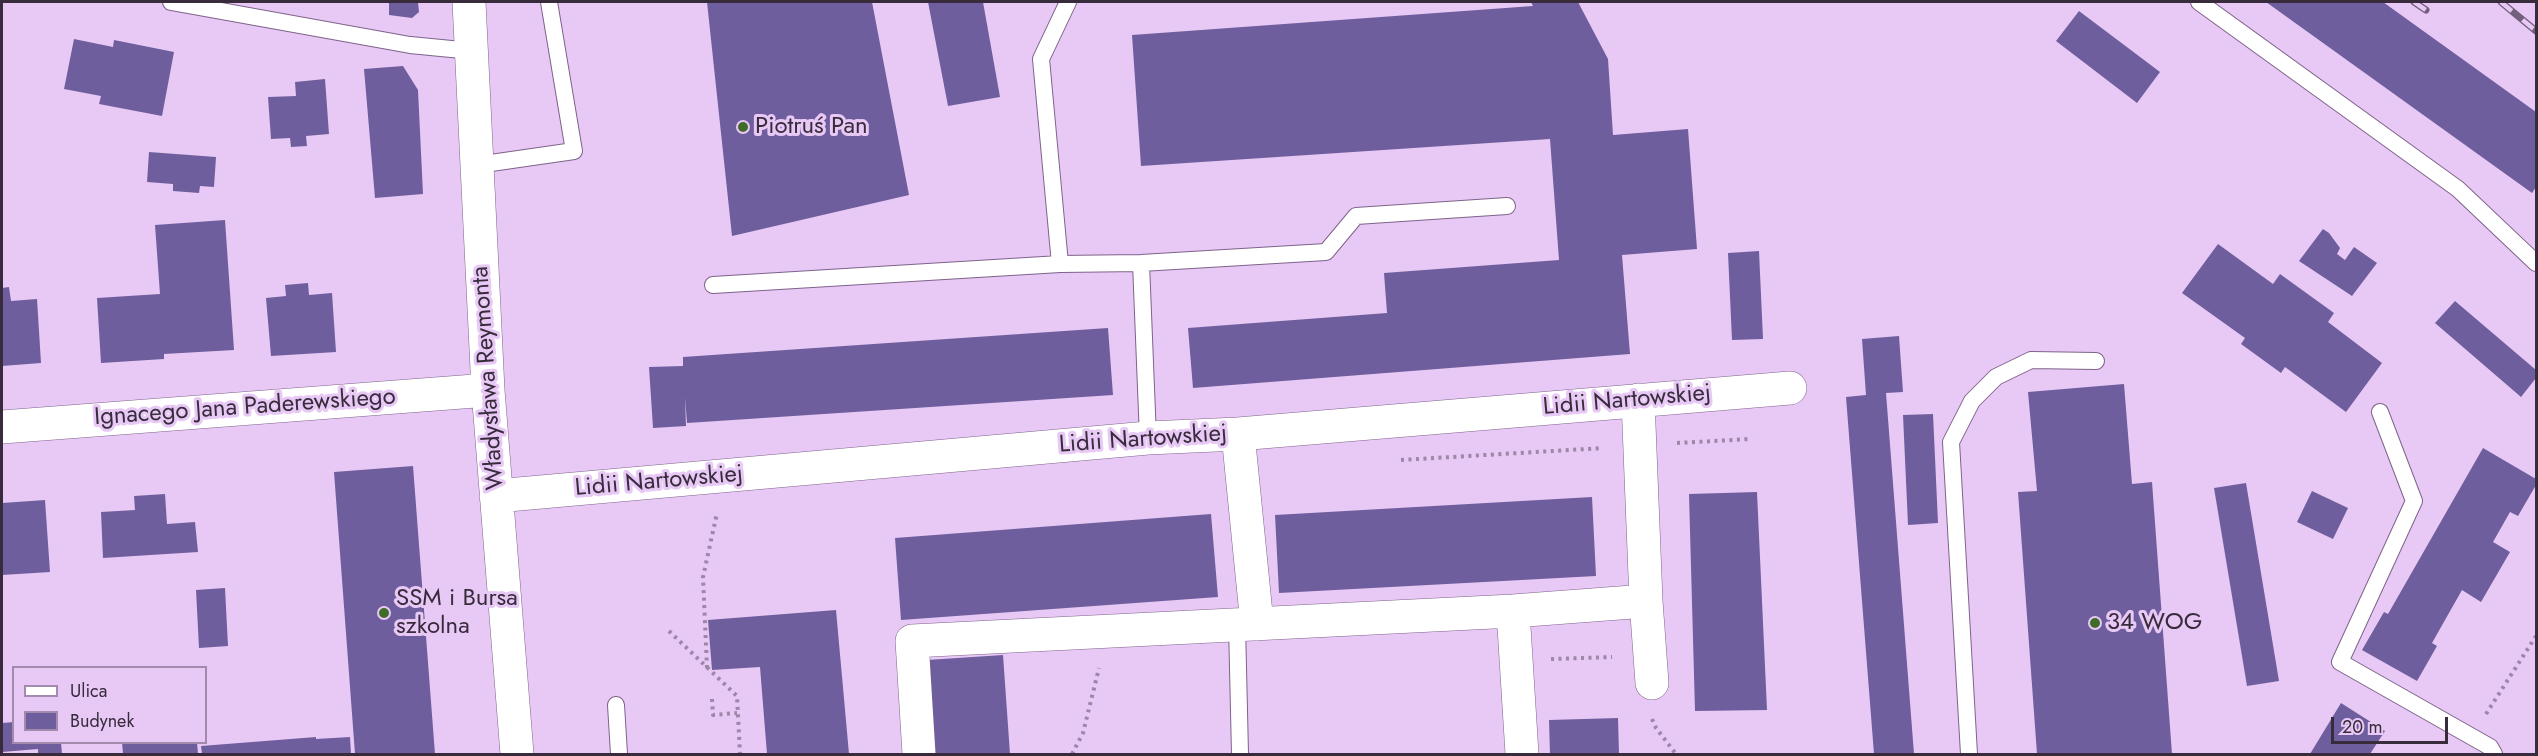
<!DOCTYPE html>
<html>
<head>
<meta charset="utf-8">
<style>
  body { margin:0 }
  #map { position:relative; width:2538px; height:756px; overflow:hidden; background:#e8c9f5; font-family:Jost,sans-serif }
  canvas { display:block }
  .frame { position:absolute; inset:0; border:3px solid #372b3c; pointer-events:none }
  .legend { position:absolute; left:12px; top:666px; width:195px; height:78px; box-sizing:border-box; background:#e8c9f5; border:2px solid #a18aab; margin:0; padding:8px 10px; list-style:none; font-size:18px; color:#372b3c }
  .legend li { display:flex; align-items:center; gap:12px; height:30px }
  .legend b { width:30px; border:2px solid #a18aab }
  .scale { position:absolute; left:2331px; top:717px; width:117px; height:27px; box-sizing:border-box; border:3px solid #372b3c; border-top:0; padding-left:8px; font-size:18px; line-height:21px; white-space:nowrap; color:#372b3c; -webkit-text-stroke:4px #e8c9f5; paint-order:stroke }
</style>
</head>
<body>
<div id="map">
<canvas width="2538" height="756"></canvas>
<div class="frame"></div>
<ul class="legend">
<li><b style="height:8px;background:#fff"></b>Ulica</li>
<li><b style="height:16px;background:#6f5e9d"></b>Budynek</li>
</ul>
<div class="scale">20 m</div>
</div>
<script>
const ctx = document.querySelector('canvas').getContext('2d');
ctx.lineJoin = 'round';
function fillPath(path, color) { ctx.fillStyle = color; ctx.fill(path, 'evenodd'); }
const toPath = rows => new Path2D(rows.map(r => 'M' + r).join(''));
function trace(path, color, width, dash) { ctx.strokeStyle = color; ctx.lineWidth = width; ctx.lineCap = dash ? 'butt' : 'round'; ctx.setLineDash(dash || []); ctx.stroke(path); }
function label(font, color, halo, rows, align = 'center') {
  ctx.font = font + ' Jost,sans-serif'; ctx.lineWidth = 6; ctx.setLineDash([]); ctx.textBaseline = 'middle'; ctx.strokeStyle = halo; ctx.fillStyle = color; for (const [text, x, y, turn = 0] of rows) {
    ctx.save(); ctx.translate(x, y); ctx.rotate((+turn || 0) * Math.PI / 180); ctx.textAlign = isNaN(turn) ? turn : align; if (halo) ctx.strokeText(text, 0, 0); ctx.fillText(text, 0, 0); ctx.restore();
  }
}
const building = toPath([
  [389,2,418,2,419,12,412,18,389,15],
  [707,2,872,2,909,195,732,236],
  [928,2,983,2,1000,97,948,106],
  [1531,2,1578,2,1608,59,1613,135,1688,129,1697,249,1622,255,1630,354,1193,388,1188,328,1387,313,1384,273,1559,260,1550,139,1141,166,1132,35,1533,6],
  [2266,2,2383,2,2536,112,2536,187,2532,193],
  [2079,11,2160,72,2137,103,2056,41],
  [74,39,113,47,114,40,174,52,162,116,99,104,101,96,64,89],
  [403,66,418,90,423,194,375,198,364,69],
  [325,79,329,134,306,136,307,146,291,147,290,138,271,139,268,97,296,96,295,82],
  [149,152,216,157,214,187,200,186,199,193,173,191,173,184,147,182],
  [225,220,234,350,164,354,164,359,101,363,97,298,160,294,155,225],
  [2323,229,2329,233,2340,248,2337,254,2345,260,2354,247,2377,263,2352,296,2299,261],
  [2218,244,2273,284,2280,274,2334,313,2328,322,2382,363,2346,412,2285,367,2281,373,2241,344,2245,338,2182,293],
  [1759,251,1763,339,1732,340,1728,253],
  [308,283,309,295,332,293,336,352,271,356,266,298,286,296,285,285],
  [9,287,11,301,37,299,41,363,2,366,2,288],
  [2455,301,2536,370,2536,378,2521,397,2435,323],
  [1108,328,1113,395,687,423,685,397,686,426,653,428,649,367,683,366,683,357],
  [1899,336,1903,392,1886,393,1914,754,1874,754,1846,397,1866,395,1862,339],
  [2124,384,2132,484,2152,482,2172,754,2037,754,2018,492,2037,491,2028,392],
  [1933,414,1938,523,1908,525,1903,415],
  [2483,448,2536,479,2536,485,2518,516,2510,512,2493,542,2510,552,2481,602,2462,590,2432,643,2437,646,2417,681,2362,650,2384,612,2388,614],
  [413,466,435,754,355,754,334,472],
  [2246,483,2279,681,2247,686,2214,488],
  [2312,491,2348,508,2333,539,2297,522],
  [1757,492,1767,710,1695,711,1689,494],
  [165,494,167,524,195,522,198,552,103,558,101,512,135,510,134,496],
  [1592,497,1596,576,1279,593,1275,515],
  [45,500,50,572,2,575,2,503],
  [1211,514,1218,597,901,620,895,538],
  [225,588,228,646,199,648,196,590],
  [836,610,849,754,767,754,760,667,712,670,708,620],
  [1003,655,1010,754,933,754,927,660],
  [2341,703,2385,731,2370,754,2310,754],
  [1618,718,1619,754,1550,754,1549,720],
  [14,722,14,742,61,742,62,754,38,754,38,749,2,752,2,723],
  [316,737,316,739,350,737,351,754,202,754,201,746],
  [122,742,197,742,198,754,123,754]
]);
const path = toPath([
  [1677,443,1751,439],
  [1401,460,1603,448],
  [669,631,737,696,740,754],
  [1551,659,1612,657],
  [707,668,703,577,717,513],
  [712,699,713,715,737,713],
  [2486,714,2536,636],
  [1652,719,1656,728,1676,754],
  [1072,754,1083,733,1099,668]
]);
const lane = toPath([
  [171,2,410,45,472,51],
  [2199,2,2458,189,2536,263],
  [477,165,574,151,549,2],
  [1141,263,1148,438],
  [1060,264,1041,59,1068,2],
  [713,285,1060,264,1141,263,1326,252,1356,216,1507,206],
  [2380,412,2414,501,2340,662,2490,747,2494,754],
  [1237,625,1240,754],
  [616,705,619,754],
  [1969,754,1951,442,1972,401,1996,377,2031,360,2096,361]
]);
const street = toPath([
  [469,2,488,390,517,754],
  [2,427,488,390],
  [1238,434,1257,624],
  [496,496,1148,438,1238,434,1790,388],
  [1646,601,1652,683],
  [1513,611,1522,754],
  [919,754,912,641,1513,611,1646,601,1638,400]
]);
const rail = toPath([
  [2414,2,2426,10],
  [2501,2,2536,31]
]);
const markers = [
  [743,127,6,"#416b28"],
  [384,613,6,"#416b28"],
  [2095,623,6,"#416b28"]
];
const poiNames = [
  ["Piotruś Pan",755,127],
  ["SSM i Bursa",396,599],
  ["szkolna",396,627],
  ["34 WOG",2107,623]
];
const streetNames = [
  ["Władysława Reymonta",489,378,-94],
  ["Lidii Nartowskiej",1627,401,-5],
  ["Ignacego Jana Paderewskiego",245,408,-4],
  ["Lidii Nartowskiej",1143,440,-4],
  ["Lidii Nartowskiej",659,482,-5]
];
fillPath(building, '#6f5e9d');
trace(lane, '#7e638a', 18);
trace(street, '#7e638a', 34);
trace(path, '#9d86a7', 4, [3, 4.5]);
trace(lane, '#fff', 16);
trace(street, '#fff', 33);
trace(rail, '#73617b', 7);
trace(rail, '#e8c9f5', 4.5, [14]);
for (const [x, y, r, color] of markers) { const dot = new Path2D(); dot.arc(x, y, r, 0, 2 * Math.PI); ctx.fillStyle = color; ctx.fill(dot); trace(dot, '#e8c9f5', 2); }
label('24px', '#372b3c', '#e8c9f5', poiNames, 'left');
label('24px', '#372b3c', '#e8c9f5', streetNames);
</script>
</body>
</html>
